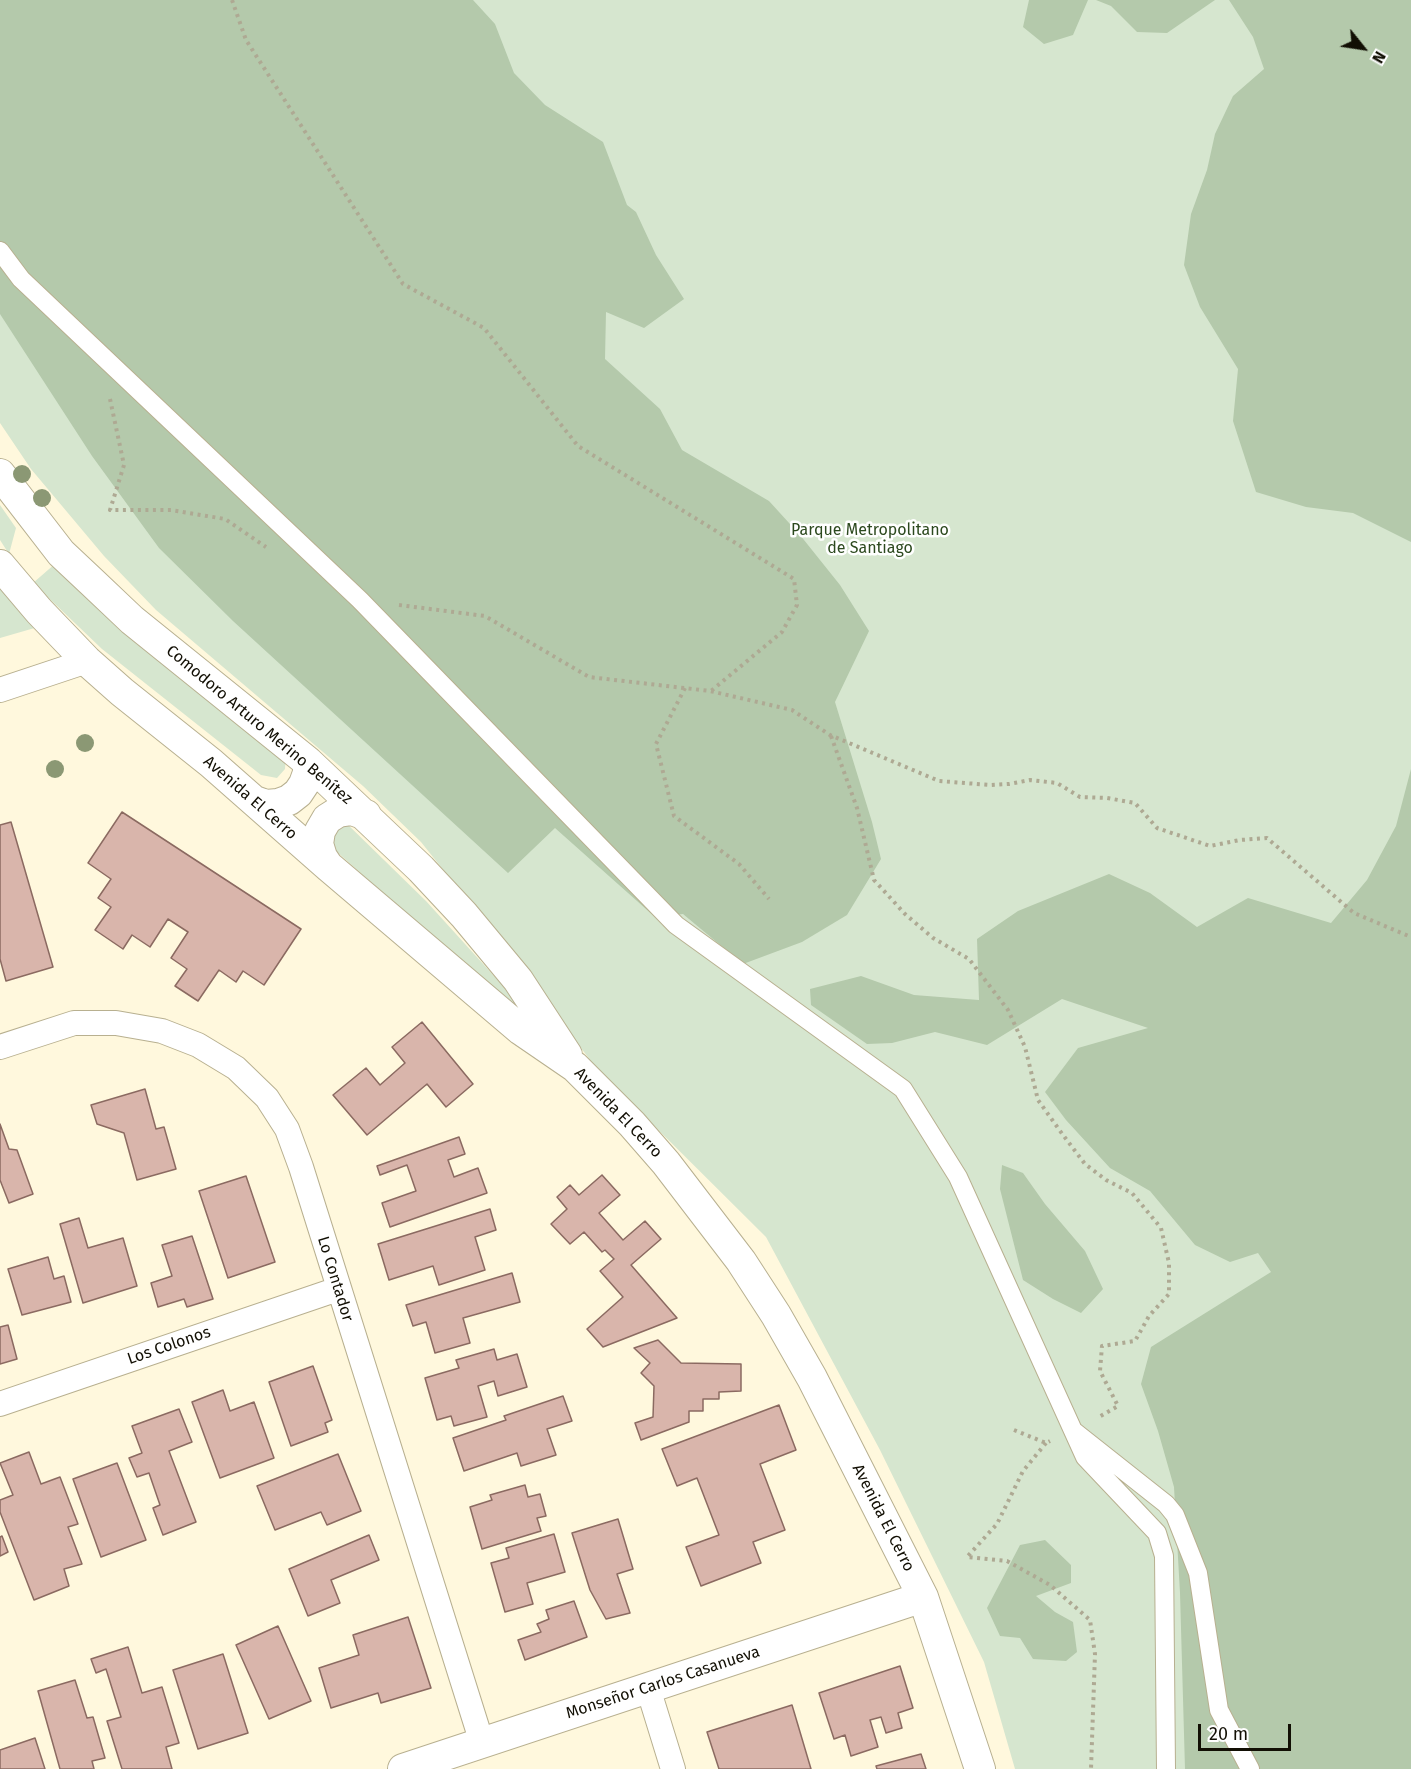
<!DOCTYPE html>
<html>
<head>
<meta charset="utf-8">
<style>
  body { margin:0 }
  #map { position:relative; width:1411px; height:1769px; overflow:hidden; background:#fff8dd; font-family:"Fira Sans",sans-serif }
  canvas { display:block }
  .north { position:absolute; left:1333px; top:18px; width:60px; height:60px; -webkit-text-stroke:4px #fff; paint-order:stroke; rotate:120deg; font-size:16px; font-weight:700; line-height:24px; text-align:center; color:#120f04 }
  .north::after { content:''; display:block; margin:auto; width:21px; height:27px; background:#120f04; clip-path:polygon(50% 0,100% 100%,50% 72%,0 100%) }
  .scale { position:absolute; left:1198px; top:1724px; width:93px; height:27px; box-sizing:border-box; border:3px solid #120f04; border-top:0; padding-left:8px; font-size:18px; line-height:21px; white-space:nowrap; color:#120f04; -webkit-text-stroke:4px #fff; paint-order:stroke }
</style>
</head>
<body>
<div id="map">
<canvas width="1411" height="1769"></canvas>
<div class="north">N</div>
<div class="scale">20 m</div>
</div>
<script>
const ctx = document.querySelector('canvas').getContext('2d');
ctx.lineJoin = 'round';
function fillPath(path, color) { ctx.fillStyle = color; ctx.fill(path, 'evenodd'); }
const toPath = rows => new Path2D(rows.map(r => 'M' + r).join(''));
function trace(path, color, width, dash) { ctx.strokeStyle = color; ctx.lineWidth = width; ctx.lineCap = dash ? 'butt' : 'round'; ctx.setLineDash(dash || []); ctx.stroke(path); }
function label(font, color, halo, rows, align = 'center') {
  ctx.font = font + ' "Fira Sans",sans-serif'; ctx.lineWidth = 5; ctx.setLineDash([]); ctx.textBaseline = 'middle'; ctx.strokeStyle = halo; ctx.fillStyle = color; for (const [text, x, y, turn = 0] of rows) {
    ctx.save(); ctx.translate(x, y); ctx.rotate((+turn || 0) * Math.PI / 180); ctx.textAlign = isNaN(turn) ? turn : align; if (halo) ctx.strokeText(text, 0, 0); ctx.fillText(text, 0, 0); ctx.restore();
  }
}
const green = toPath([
  [0,0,1411,0,1411,1769,1015,1769,984,1662,880,1450,766,1237,597,1069,481,917,421,842,363,786,156,610,104,556,31,469,0,423],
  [0,505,16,528,9,554,0,540],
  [56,563,286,752,285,769,277,778,261,775,102,649,33,583],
  [0,579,38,627,0,638],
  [341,818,426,901,524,1009,542,1035,327,843]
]);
const forest = toPath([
  [0,0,473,0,495,24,514,73,545,105,603,142,627,205,636,212,656,255,684,299,644,328,606,312,605,359,660,409,682,450,769,501,800,535,840,585,869,631,835,702,872,822,881,859,847,915,802,942,743,964,683,914,655,917,555,828,508,873,233,621,159,548,92,456,0,314],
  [1029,0,1088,0,1073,35,1044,44,1023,27],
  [1096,0,1215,0,1167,33,1137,32,1111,6],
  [1229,0,1411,0,1411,542,1353,513,1306,507,1256,492,1233,421,1238,369,1200,307,1184,265,1191,214,1207,170,1215,134,1233,96,1264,69,1253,37],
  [1411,769,1411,1769,1185,1769,1180,1593,1174,1487,1158,1431,1141,1384,1151,1347,1271,1272,1258,1253,1230,1262,1195,1245,1150,1191,1110,1168,1066,1120,1045,1092,1078,1048,1148,1028,1062,999,987,1045,935,1032,892,1043,867,1044,811,1005,810,989,861,976,914,995,979,1000,977,939,1018,911,1109,874,1150,893,1197,927,1248,898,1331,923,1367,880,1396,826],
  [1002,1165,1023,1173,1045,1204,1085,1251,1103,1289,1081,1313,1053,1299,1023,1280,1000,1189],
  [1045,1540,1071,1565,1071,1583,1036,1596,1055,1612,1073,1622,1077,1652,1066,1661,1033,1659,1020,1638,1000,1636,987,1608,1020,1545]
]);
const building = toPath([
  [122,812,301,929,264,985,243,971,236,982,219,970,198,1001,175,986,187,969,171,958,188,932,168,919,150,947,132,935,123,949,95,930,111,907,98,898,111,879,88,863,122,812],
  [11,822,53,967,6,981,0,959,0,825,11,822],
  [422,1022,473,1084,446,1107,427,1084,367,1135,333,1095,366,1068,380,1085,405,1063,392,1047,422,1022],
  [145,1089,156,1129,164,1127,176,1169,137,1180,124,1133,97,1124,91,1105,145,1089],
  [0,1124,9,1149,17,1150,33,1194,9,1203,0,1180,0,1124],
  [459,1137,465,1154,448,1160,454,1177,478,1168,487,1193,390,1227,382,1203,416,1191,407,1165,380,1175,377,1166,459,1137],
  [602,1175,620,1195,599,1213,623,1240,645,1221,661,1239,631,1265,677,1318,603,1347,587,1329,623,1297,600,1271,614,1259,605,1250,602,1252,584,1232,570,1244,551,1224,567,1209,557,1197,570,1185,579,1195,602,1175],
  [246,1176,275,1262,228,1278,199,1191,246,1176],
  [490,1209,496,1230,475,1237,485,1270,439,1285,433,1266,389,1280,378,1244,490,1209],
  [79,1218,88,1248,123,1238,137,1286,83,1303,60,1224,79,1218],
  [192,1236,213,1299,187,1307,184,1299,158,1307,151,1283,172,1276,162,1245,192,1236],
  [48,1257,54,1279,64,1276,71,1302,22,1315,8,1269,48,1257],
  [512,1273,520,1302,463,1318,470,1343,435,1353,426,1322,413,1326,406,1305,512,1273],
  [8,1325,17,1359,0,1364,0,1327,8,1325],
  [658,1340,681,1363,741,1364,741,1391,719,1392,719,1399,703,1399,703,1411,689,1411,689,1422,641,1440,635,1423,653,1417,654,1386,641,1373,650,1363,634,1348,658,1340],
  [494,1349,497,1360,517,1354,527,1387,498,1396,494,1381,478,1386,487,1417,454,1426,451,1416,437,1420,425,1378,459,1368,456,1360,494,1349],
  [313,1366,332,1420,325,1423,328,1432,291,1446,269,1382,313,1366],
  [223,1390,230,1411,254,1402,274,1458,220,1478,192,1402,223,1390],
  [563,1396,572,1421,547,1429,556,1455,521,1466,517,1453,464,1471,453,1438,506,1420,504,1416,563,1396],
  [779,1405,796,1450,760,1464,785,1530,753,1542,761,1563,701,1586,686,1547,719,1535,697,1478,677,1486,662,1449,779,1405],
  [179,1409,192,1442,169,1451,196,1522,163,1535,153,1508,160,1505,149,1473,137,1477,129,1458,142,1453,132,1426,179,1409],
  [29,1452,41,1484,60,1477,78,1524,68,1527,82,1564,64,1569,69,1586,34,1600,0,1512,0,1500,13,1495,0,1463,29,1452],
  [338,1454,361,1511,327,1525,321,1512,275,1530,257,1486,338,1454],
  [117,1463,146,1540,101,1557,73,1479,117,1463],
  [525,1485,528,1497,540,1494,546,1516,537,1518,541,1531,482,1549,470,1507,492,1500,490,1495,525,1485],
  [618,1519,633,1569,617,1574,630,1613,606,1619,590,1590,572,1533,618,1519],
  [554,1534,565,1572,527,1583,533,1604,505,1612,491,1563,509,1558,506,1548,554,1534],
  [369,1535,379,1560,331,1580,340,1603,308,1616,289,1569,369,1535],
  [2,1536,8,1552,0,1556,0,1537,2,1536],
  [574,1601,587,1637,525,1660,518,1640,541,1632,537,1624,549,1619,546,1610,574,1601],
  [408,1617,431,1688,381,1703,378,1693,331,1708,319,1668,359,1655,353,1635,408,1617],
  [278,1626,311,1701,269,1719,236,1645,278,1626],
  [128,1647,142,1693,162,1687,179,1743,166,1747,172,1769,122,1769,107,1721,121,1717,106,1669,96,1673,91,1659,128,1647],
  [223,1654,248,1733,198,1749,173,1670,223,1654],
  [900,1666,913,1708,898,1713,902,1728,886,1733,881,1717,870,1720,878,1747,851,1756,845,1735,834,1739,819,1693,900,1666],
  [75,1680,87,1718,93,1717,105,1758,92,1761,94,1769,60,1769,38,1691,75,1680],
  [792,1705,811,1769,719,1769,707,1732,792,1705],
  [35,1738,45,1769,0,1769,0,1750,35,1738],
  [921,1754,926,1769,877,1769,876,1766,921,1754]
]);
const path = toPath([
  [232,0,246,40,403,284,484,328,578,446,794,579,797,605,782,632,711,691],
  [110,399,124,465,110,510,171,510,225,519,266,547],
  [399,605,485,616,589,677,710,691,792,710,830,735,939,781,990,785,1009,784,1030,780,1057,783,1080,797,1107,798,1135,803,1157,828,1210,846,1240,840,1267,838,1354,913,1411,937],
  [685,688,656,744,674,816,739,864,769,899],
  [831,736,857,808,874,880,905,914,933,938,969,959,1008,1010,1025,1047,1038,1100,1063,1135,1085,1164,1106,1180,1132,1193,1161,1228,1169,1263,1169,1294,1149,1316,1135,1341,1102,1346,1100,1371,1118,1406,1097,1418],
  [1014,1430,1046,1443,1050,1441],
  [1046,1443,1023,1471,997,1524,967,1557,1007,1561,1050,1585,1090,1620,1095,1654,1091,1769]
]);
const pedestrian = toPath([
  [0,251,21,279,360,600,676,925,903,1089,958,1177,1085,1457,1157,1533,1164,1556,1166,1769],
  [1075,1432,1166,1504,1175,1515,1198,1573,1219,1710,1250,1769]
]);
const minor = toPath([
  [0,690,87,661],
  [0,1047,74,1023,116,1023,162,1031,198,1045,236,1068,267,1098,287,1129,301,1167,482,1743],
  [0,1404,338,1289],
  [648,1688,673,1769]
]);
const tertiary = toPath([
  [0,474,61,553,94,584,132,620,308,762,421,869,464,915,518,980,567,1055],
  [0,565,39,611,87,661,122,692,211,763,328,866,521,1030,575,1067,632,1124,666,1163,741,1261,776,1315,812,1378,923,1597,980,1769],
  [255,801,266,805,278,804,289,800,298,793,304,784,308,773,308,762],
  [328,866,322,857,318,844,320,831,327,819,338,812,352,810,366,815],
  [403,1769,923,1597]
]);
const trees = [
  [22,474],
  [42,498],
  [85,743],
  [55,769]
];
const parkNames = [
  ["Parque Metropolitano",870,531],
  ["de Santiago",870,549]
];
const streetNames = [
  ["Comodoro Arturo Merino Benítez",259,725,40],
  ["Avenida El Cerro",250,798,41],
  ["Avenida El Cerro",618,1113,46],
  ["Lo Contador",335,1279,73],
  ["Los Colonos",169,1346,-19],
  ["Avenida El Cerro",883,1518,63],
  ["Monseñor Carlos Casanueva",663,1683,-18]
];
fillPath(green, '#d6e6cf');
fillPath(forest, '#b4c9ab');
fillPath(building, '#d9b5ab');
trace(building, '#8b6a61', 1.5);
trace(pedestrian, '#b8b090', 20);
trace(minor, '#b8b090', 26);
trace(tertiary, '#b8b090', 32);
trace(path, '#aea993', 4, [3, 4.5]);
trace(pedestrian, '#fff', 18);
trace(minor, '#fff', 24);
trace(tertiary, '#fff', 30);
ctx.fillStyle = '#8b9874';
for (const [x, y] of trees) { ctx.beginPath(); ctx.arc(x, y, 9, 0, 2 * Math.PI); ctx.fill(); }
label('16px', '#2c491e', '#fff', parkNames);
label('16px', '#120f04', '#fff', streetNames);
</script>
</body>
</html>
